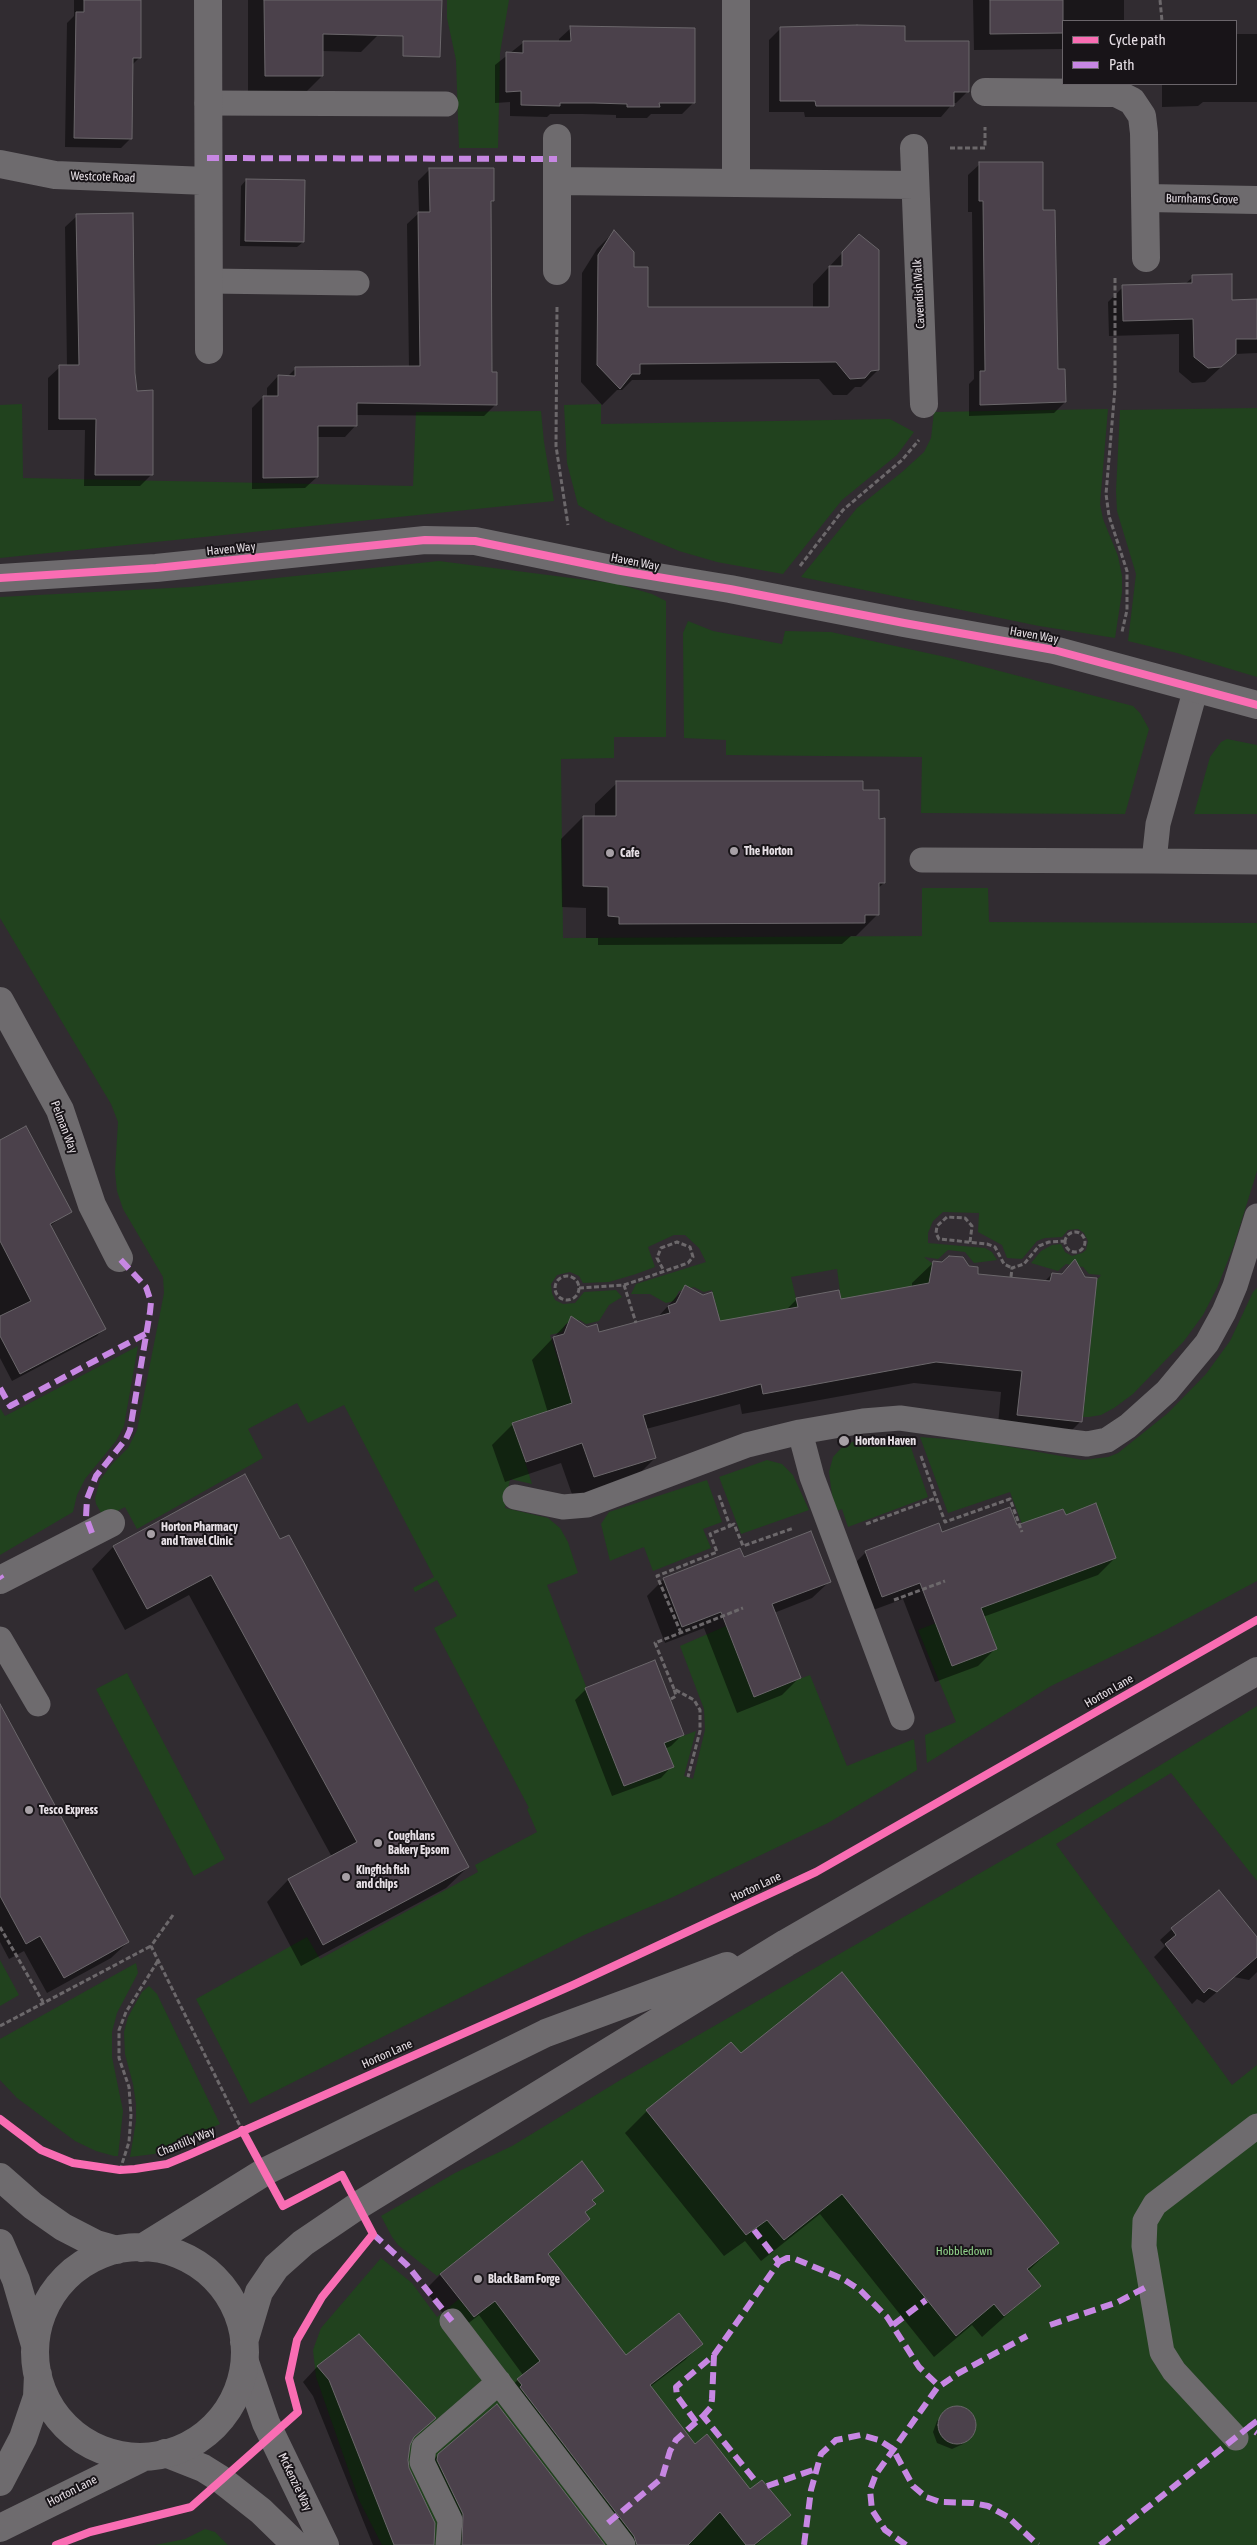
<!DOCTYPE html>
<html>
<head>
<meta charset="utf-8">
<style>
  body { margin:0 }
  #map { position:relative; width:1257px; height:2545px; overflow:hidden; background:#312c31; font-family:"Asap Condensed",sans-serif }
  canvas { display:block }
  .legend { position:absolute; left:1062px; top:20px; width:175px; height:65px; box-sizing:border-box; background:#181418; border:1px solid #6a656a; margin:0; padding:6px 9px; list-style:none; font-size:15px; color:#e6dfe5 }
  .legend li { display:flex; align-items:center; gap:10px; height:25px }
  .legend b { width:25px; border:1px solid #6a656a }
</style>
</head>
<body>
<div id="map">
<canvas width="1257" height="2545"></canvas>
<ul class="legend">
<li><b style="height:6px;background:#f96db3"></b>Cycle path</li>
<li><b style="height:6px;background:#c787e3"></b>Path</li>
</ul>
</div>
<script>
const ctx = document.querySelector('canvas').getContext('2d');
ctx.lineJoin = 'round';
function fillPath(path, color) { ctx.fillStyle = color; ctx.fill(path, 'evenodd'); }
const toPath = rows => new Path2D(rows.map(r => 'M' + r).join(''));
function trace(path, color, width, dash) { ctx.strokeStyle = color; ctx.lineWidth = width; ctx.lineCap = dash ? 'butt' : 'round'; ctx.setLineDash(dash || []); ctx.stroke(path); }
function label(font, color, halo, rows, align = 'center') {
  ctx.font = font + ' "Asap Condensed",sans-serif'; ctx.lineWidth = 4; ctx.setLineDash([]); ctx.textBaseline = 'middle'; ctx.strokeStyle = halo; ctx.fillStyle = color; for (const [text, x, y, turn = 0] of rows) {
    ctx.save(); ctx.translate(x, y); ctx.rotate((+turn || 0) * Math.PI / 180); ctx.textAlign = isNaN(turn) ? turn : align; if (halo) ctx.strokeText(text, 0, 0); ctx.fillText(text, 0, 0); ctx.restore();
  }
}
const green = toPath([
  [447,0,509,0,500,53,498,148,459,148,456,60,447,18],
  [22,404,23,478,413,486,416,412,541,411,544,442,554,501,0,558,0,405],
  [601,404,601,424,890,419,914,432,897,455,842,500,783,574,717,562,679,551,606,521,578,505,567,463,564,405],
  [1257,408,1257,677,1177,653,1128,641,1136,574,1117,511,1116,491,1120,410],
  [1108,409,1100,504,1103,519,1118,556,1122,576,1122,592,1115,638,1039,626,801,577,857,508,902,472,924,452,931,438,934,412],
  [439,561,618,584,652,594,666,601,666,737,614,737,614,758,561,759,563,938,922,936,922,888,988,888,989,922,1257,923,1257,1171,1234,1245,1217,1288,1203,1315,1184,1341,1133,1394,1114,1408,1101,1415,1089,1417,1083,1417,1097,1280,1101,1275,1089,1274,1083,1267,1066,1264,1058,1271,1031,1263,1041,1251,1052,1245,1061,1244,1065,1252,1072,1256,1082,1253,1086,1250,1088,1241,1084,1233,1078,1229,1068,1230,1062,1237,1045,1238,1037,1241,1022,1259,1007,1258,1002,1245,978,1232,979,1213,943,1212,933,1221,928,1233,928,1243,985,1248,992,1252,997,1260,974,1263,965,1252,948,1250,938,1259,924,1257,933,1264,926,1327,841,1299,837,1269,791,1277,798,1307,748,1316,754,1349,730,1356,712,1290,704,1292,694,1287,679,1291,674,1301,666,1303,650,1294,631,1294,636,1284,706,1262,699,1248,685,1235,674,1235,648,1247,655,1267,636,1274,609,1282,583,1283,579,1276,570,1272,557,1275,551,1284,552,1293,555,1300,563,1304,575,1303,584,1292,616,1290,622,1297,609,1305,599,1321,586,1324,580,1320,566,1324,562,1332,550,1335,572,1404,513,1423,532,1484,510,1479,505,1508,548,1518,560,1528,568,1542,578,1573,547,1585,624,1785,673,1766,664,1743,696,1731,684,1776,693,1779,705,1730,704,1709,680,1646,726,1626,754,1696,810,1675,847,1766,914,1739,917,1770,828,1823,673,1897,584,1935,250,2104,196,1999,307,1937,320,1959,478,1872,475,1865,537,1832,527,1809,529,1808,434,1628,457,1616,437,1580,415,1592,413,1588,434,1577,344,1405,308,1423,297,1403,248,1429,263,1458,137,1529,125,1507,104,1518,96,1504,95,1498,100,1480,112,1464,128,1448,137,1430,164,1293,163,1277,123,1209,117,1191,115,1172,118,1122,111,1104,0,918,0,597,190,587],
  [688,621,713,631,782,644,785,631,831,632,950,658,1133,706,1140,713,1149,729,1125,814,921,813,922,757,726,755,726,740,684,738,683,633],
  [1227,739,1257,745,1257,814,1194,814,1210,757,1221,742],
  [1257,1288,1257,1581,1162,1632,1051,1686,927,1763,925,1735,956,1722,918,1630,936,1623,952,1666,997,1649,974,1590,1028,1570,1035,1588,1116,1558,1095,1503,1066,1515,1063,1509,1022,1524,1010,1492,948,1513,920,1437,983,1442,1083,1460,1108,1457,1118,1453,1168,1413,1206,1374,1230,1341,1253,1292],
  [138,1346,124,1426,116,1441,85,1479,77,1495,73,1512,0,1555,0,1408,5,1416],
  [907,1436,928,1497,848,1527,842,1509,837,1511,832,1495,829,1472,833,1457,844,1445,861,1439],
  [767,1460,782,1464,793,1475,809,1510,741,1534,719,1477],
  [707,1480,722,1522,703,1529,711,1548,653,1571,644,1547,610,1561,601,1524,609,1512],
  [127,1673,225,1859,194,1876,96,1689],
  [1257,1706,1257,1881,1171,1773,1056,1844,1232,2085,1257,2065,1257,2545,382,2545,359,2500,316,2377,313,2350,321,2328,381,2258,412,2283,437,2317,459,2299,474,2317,516,2284,479,2243,437,2276,398,2245,392,2237,381,2216,455,2173,512,2146,622,2079,1048,1834],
  [0,1960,19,1995,0,2006],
  [136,1963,138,1973,117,2013,112,2032,112,2057,123,2111,118,2156,114,2156,96,2151,75,2141,17,2098,0,2080,0,2039],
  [149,1986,157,1994,220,2124,154,2154,130,2157,136,2121,136,2104,133,2084,125,2054,124,2032,128,2017,142,1992],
  [205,2529,215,2532,228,2545,155,2545,185,2539]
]);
const shadow = toPath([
  [74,0,140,0,140,57,132,65,131,138,121,148,65,147,67,23,74,16],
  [248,0,377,0,378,35,361,52,322,51,322,76,305,93,248,92],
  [973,0,1124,0,1124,21,1063,21,1063,49,974,50],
  [571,28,694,102,682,114,651,114,647,118,616,118,616,115,582,114,550,114,547,117,510,116,510,102,495,103,495,65,524,42,559,42,559,39],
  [781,28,904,42,967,92,956,103,953,103,941,117,805,117,804,112,769,112,769,40],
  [1236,34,1257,34,1257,102,1203,102,1198,106,1162,107,1162,84,1236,84],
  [980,164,1042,212,1056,370,1065,402,1054,413,969,416,969,384,974,379,972,212,968,212,968,175],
  [430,169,493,201,489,205,490,373,495,405,484,416,356,415,356,425,345,437,316,437,317,477,305,488,252,489,252,408,263,397,267,397,267,388,278,376,287,377,296,368,409,368,407,224,419,213,418,181],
  [246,180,303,242,297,247,240,246,241,186],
  [132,214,136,392,152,474,140,486,84,486,85,430,48,430,48,378,60,367,67,367,65,227,77,216],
  [614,232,633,268,647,309,813,309,813,284,859,235,878,370,861,387,855,387,847,395,833,395,819,379,632,380,622,390,617,390,602,405,581,382,582,273,597,249],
  [1193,277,1231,301,1257,301,1257,353,1235,354,1205,382,1192,383,1179,372,1179,334,1109,336,1108,302,1123,287,1184,285],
  [617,783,862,791,878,820,884,883,877,889,878,914,856,936,851,936,842,944,598,945,598,938,586,938,586,908,562,907,561,839,583,817,595,817,595,804],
  [0,1142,70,1211,50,1226,104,1328,97,1336,12,1381,0,1358],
  [1075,1261,1081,1421,1060,1442,997,1436,1001,1392,914,1383,742,1414,740,1404,646,1429,655,1458,634,1479,573,1497,561,1463,505,1482,492,1445,513,1424,548,1413,532,1360,572,1318,598,1334,657,1318,686,1286,719,1322,786,1310,796,1300,838,1292,840,1301,912,1288,912,1283,934,1262,976,1275,1044,1282,1052,1274,1060,1275],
  [244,1476,468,1867,446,1888,301,1966,267,1902,288,1880,332,1857,189,1595,125,1630,92,1569,113,1547],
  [1065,1516,1115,1558,1098,1575,983,1617,995,1649,978,1666,935,1682,903,1599,865,1613,849,1569,866,1552,942,1534,1016,1527],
  [743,1558,829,1582,812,1598,774,1613,799,1678,782,1695,737,1713,704,1628,665,1643,647,1596,664,1579],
  [586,1689,682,1735,671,1746,665,1749,672,1766,661,1778,612,1796,575,1700],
  [0,1726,128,1942,111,1958,47,1993,24,1951,9,1959,0,1942],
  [1172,1929,1257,1950,1257,1972,1249,1980,1234,1977,1204,2003,1197,1999,1192,2004,1154,1957,1165,1946,1160,1940],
  [731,2044,740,2055,1058,2243,1028,2271,1039,2286,982,2337,972,2325,934,2357,820,2214,761,2261,745,2241,724,2256,625,2133,647,2111],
  [602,2191,592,2201,594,2204,584,2214,589,2219,548,2255,626,2357,701,2344,685,2360,650,2387,695,2445,750,2490,789,2515,756,2545,614,2545,502,2395,523,2375,479,2315,457,2332,425,2290,441,2274],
  [318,2366,434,2418,411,2440,406,2461,433,2545,373,2545,313,2396,303,2382],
  [952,2408,964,2408,973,2416,974,2428,963,2444,952,2449,937,2443,933,2432,937,2421],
  [438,2455,603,2545,448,2545,422,2471]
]);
const building = toPath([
  [84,0,141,0,141,58,133,58,132,139,74,138,76,12,84,12,84,0],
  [264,0,442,0,440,57,403,56,403,36,323,34,323,76,265,76,264,0],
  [990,0,1063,0,1063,33,990,34,990,0],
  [857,25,905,26,905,41,969,41,969,92,954,92,954,106,816,106,815,101,780,101,780,27,857,25],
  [570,26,695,28,695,103,659,103,660,107,627,107,627,104,594,103,560,103,560,106,521,105,521,91,506,92,506,52,523,53,523,41,571,41,570,26],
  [979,162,1043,162,1043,210,1055,210,1058,369,1065,369,1066,402,980,405,980,371,985,371,983,201,979,201,979,162],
  [429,168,494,168,494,201,491,201,492,372,497,372,497,405,357,403,357,426,318,426,318,477,263,478,263,396,278,396,278,375,295,376,295,367,420,366,418,212,430,212,429,168],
  [246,179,305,180,304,242,245,241,246,179],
  [133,213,135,373,137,391,153,390,153,475,95,475,96,419,59,419,59,365,79,365,76,214,133,213],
  [614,230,634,252,634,267,648,267,648,307,829,307,829,266,842,266,842,252,859,234,879,250,879,370,871,371,865,378,850,379,836,362,640,364,640,374,632,374,620,389,597,365,598,255,614,230],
  [1232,274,1232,300,1257,299,1257,339,1236,339,1236,354,1221,367,1208,368,1194,357,1193,319,1123,321,1122,285,1192,283,1192,275,1232,274],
  [616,781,863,781,863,790,879,790,879,819,885,818,885,883,879,883,879,915,865,915,865,923,619,924,619,917,608,916,608,887,583,886,583,816,616,816,616,781],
  [26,1126,72,1212,50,1224,106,1329,20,1374,0,1336,0,1316,31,1301,0,1241,0,1140,26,1126],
  [949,1256,963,1257,969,1266,978,1267,978,1274,1050,1281,1052,1273,1062,1274,1075,1259,1085,1277,1097,1278,1082,1422,1017,1415,1022,1371,936,1362,763,1394,761,1384,643,1415,656,1458,594,1477,582,1443,526,1462,512,1423,572,1403,553,1337,564,1334,571,1316,587,1327,597,1324,599,1332,670,1313,668,1306,676,1303,685,1285,703,1295,712,1292,720,1321,798,1307,796,1298,839,1290,841,1299,929,1283,933,1261,942,1262,949,1256],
  [245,1474,280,1539,289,1535,469,1867,323,1945,288,1879,357,1842,211,1575,147,1609,113,1546,245,1474],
  [1096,1503,1116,1558,981,1608,997,1649,952,1666,920,1583,882,1597,865,1551,939,1523,942,1532,1010,1507,1017,1525,1063,1509,1066,1515,1096,1503],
  [811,1531,831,1582,772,1604,801,1678,754,1697,721,1612,682,1627,663,1578,740,1548,744,1557,811,1531],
  [655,1660,684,1735,664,1743,674,1767,624,1786,585,1688,655,1660],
  [0,1704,129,1942,64,1978,40,1936,26,1944,0,1896,0,1704],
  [1219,1890,1257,1937,1257,1957,1217,1992,1209,1988,1204,1993,1165,1944,1176,1935,1171,1928,1219,1890],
  [842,1972,1059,2243,1027,2269,1041,2286,1004,2316,994,2304,956,2336,842,2194,784,2240,767,2220,746,2235,646,2110,731,2042,741,2053,842,1972],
  [582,2161,604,2191,592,2200,596,2204,585,2212,590,2219,548,2254,626,2355,679,2313,703,2344,650,2385,695,2444,707,2434,750,2489,762,2480,791,2515,754,2545,746,2545,720,2512,688,2545,637,2545,634,2536,520,2387,522,2385,517,2379,540,2361,495,2301,474,2317,440,2274,582,2161],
  [359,2334,436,2418,414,2437,410,2445,408,2460,409,2468,435,2523,434,2545,394,2545,329,2380,317,2366,359,2334],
  [497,2404,605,2545,462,2545,463,2514,437,2460,438,2454,497,2404],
  '938 2425a19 19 0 1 1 38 0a19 19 0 1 1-38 0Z'
]);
const path = toPath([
  [1160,0,1162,21],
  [950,148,985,148,985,127],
  [1115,278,1115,388,1106,494,1109,516,1127,571,1127,610,1122,632],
  [557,307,556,446,568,525],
  [800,566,843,510,902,460,919,440],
  '1065 1242a10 10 0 1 1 20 0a10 10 0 1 1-20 0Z',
  [970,1242,972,1226,965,1218,947,1217,937,1226,936,1233,939,1239,987,1244,995,1247,1004,1264,1012,1268],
  '555 1288a12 12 0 1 1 24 0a12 12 0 1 1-24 0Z',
  [1011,1277,1012,1268,1024,1264,1039,1246,1049,1242,1065,1241],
  [624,1285,636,1281,688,1263,693,1257,690,1247,677,1242,661,1248,657,1258,664,1271],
  [579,1288,624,1285,636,1323],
  [921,1456,945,1522,1010,1499,1022,1532],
  [866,1524,936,1498],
  [730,1526,734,1524,743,1546,794,1528],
  [894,1600,945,1581],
  [681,1633,657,1576,717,1552,710,1534,730,1526,718,1493],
  [674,1689,655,1643,743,1608],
  [671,1699,676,1696,674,1689,694,1700,700,1710,700,1731,688,1777],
  [173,1915,151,1946,242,2130],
  [0,1927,43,2002],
  [0,2026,151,1946],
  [120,2170,129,2142,131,2115,129,2087,119,2058,119,2030,126,2012,159,1959]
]);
const service = toPath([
  [207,103,446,104],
  [209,281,357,283],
  [1196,688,1158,824,1154,861,1257,862],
  [922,860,1154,861],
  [800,1432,812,1477,902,1718],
  [515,1497,563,1507,587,1505,747,1445,800,1432,863,1421,900,1418,1063,1441,1087,1444,1107,1440,1128,1426,1167,1391,1207,1343,1224,1312,1235,1286,1257,1216],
  [0,1639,38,1704],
  [452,2321,623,2545],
  [1236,2438,1174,2371,1162,2352,1144,2246,1145,2221,1155,2204,1257,2126],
  [448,2545,450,2520,422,2462,424,2447,499,2382]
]);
const minor = toPath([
  [208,0,209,350],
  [736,0,736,183],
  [985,92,1105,93,1116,93,1132,101,1142,116,1144,133,1146,258],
  [557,138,557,271],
  [914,148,924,404],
  [0,164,55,175,207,181],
  [558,181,914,185],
  [1147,198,1257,200],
  [0,578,156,568,425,540,475,541,621,571,730,589,904,623,1054,650,1257,705],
  [0,1001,60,1110,92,1205,119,1258],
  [0,1580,111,1523],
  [245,2362,266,2423,325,2545],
  [165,2453,203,2468,219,2478,261,2511,296,2545]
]);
const tertiary = toPath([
  [0,2177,33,2206,63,2227,96,2244,117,2250],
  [0,2243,16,2280,35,2345],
  '35 2352a105 105 0 1 1 210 0a105 105 0 1 1-210 0Z',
  [142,2248,266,2171,546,2033,727,1966],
  [244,2342,259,2292,276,2267,303,2243,359,2205,786,1943,1257,1671],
  [0,2482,23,2438,37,2397,38,2375],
  [0,2528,144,2457]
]);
const quiet = toPath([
  [207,158,557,159],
  [0,1388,10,1406,147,1333],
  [92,1533,86,1517,87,1499,96,1476,126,1439,130,1430,150,1312,151,1302,146,1287,119,1258],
  [0,1576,2,1579],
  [373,2234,407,2265,452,2321],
  [779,2262,787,2258,793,2258,843,2279,860,2290,887,2317,919,2367,939,2386],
  [893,2325,926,2300],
  [1050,2325,1118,2302,1150,2285],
  [714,2355,779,2262,754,2230],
  [696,2422,677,2396,676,2387,714,2355,712,2399,711,2407,703,2416],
  [1249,2427,1257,2421],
  [767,2486,816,2469],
  [608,2523,662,2478,670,2451,676,2440,703,2416,757,2483],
  [804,2545,811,2490,821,2454,836,2440,861,2435,879,2440,893,2449,913,2486,926,2497,940,2502,973,2503,988,2506,1008,2517,1038,2545],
  [906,2545,885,2530,872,2510,870,2490,876,2474,937,2388,959,2373,1027,2336],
  [1100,2545,1249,2427,1257,2433]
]);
const cycleway = toPath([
  [0,578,156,568,425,540,475,541,621,571,730,589,904,623,1054,650,1257,705],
  [0,2119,41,2150,73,2163,120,2170,135,2169,167,2164,191,2154,573,1985,816,1872,1257,1620],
  [56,2545,90,2532,191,2507,298,2412,289,2378,297,2340,322,2297,373,2234,342,2175,283,2206,242,2130]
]);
const markers = [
  [734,851,5,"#a7a0a6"],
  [610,853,5,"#a7a0a6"],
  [844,1441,6,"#a7a0a6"],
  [151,1534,5,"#a7a0a6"],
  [29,1810,5,"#a7a0a6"],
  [378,1843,5,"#a7a0a6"],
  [346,1877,5,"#a7a0a6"],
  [478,2279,5,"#a7a0a6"]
];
const streetNames = [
  ["Westcote Road",103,177,2],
  ["Burnhams Grove",1202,199,1],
  ["Cavendish Walk",919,294,-93],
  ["Haven Way",231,549,-6],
  ["Haven Way",635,562,11],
  ["Haven Way",1034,635,10],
  ["Pelman Way",64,1127,69],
  ["Horton Lane",1109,1691,-30],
  ["Horton Lane",756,1887,-25],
  ["Horton Lane",387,2054,-24],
  ["Chantilly Way",186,2142,-22],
  ["McKenzie Way",295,2482,64],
  ["Horton Lane",72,2491,-27]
];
const poiNames = [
  ["The Horton",744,851],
  ["Cafe",620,853],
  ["Horton Haven",855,1441],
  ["Horton Pharmacy",161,1527],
  ["and Travel Clinic",161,1541],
  ["Tesco Express",39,1810],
  ["Coughlans",388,1836],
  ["Bakery Epsom",388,1850],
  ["Kingfish fish",356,1870],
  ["and chips",356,1884],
  ["Black Barn Forge",488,2279]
];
const parkNames = [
  ["Hobbledown",964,2251]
];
fillPath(green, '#21421e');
fillPath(shadow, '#0007');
fillPath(building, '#4b414b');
trace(building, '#6b676b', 1);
trace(path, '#6c686b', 3, [5, 2.5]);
trace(service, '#6e6b6e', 25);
trace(minor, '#6e6b6e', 28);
trace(tertiary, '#6e6b6e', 28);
trace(quiet, '#c787e3', 6, [12, 6]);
trace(cycleway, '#f96db3', 8);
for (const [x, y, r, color] of markers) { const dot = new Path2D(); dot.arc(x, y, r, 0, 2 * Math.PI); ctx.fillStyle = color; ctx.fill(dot); trace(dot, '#181418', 2); }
label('12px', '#e6dfe5', '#181418', streetNames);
label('bold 12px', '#e6dfe5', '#181418', poiNames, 'left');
label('12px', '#93d48c', '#181418', parkNames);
</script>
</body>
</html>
